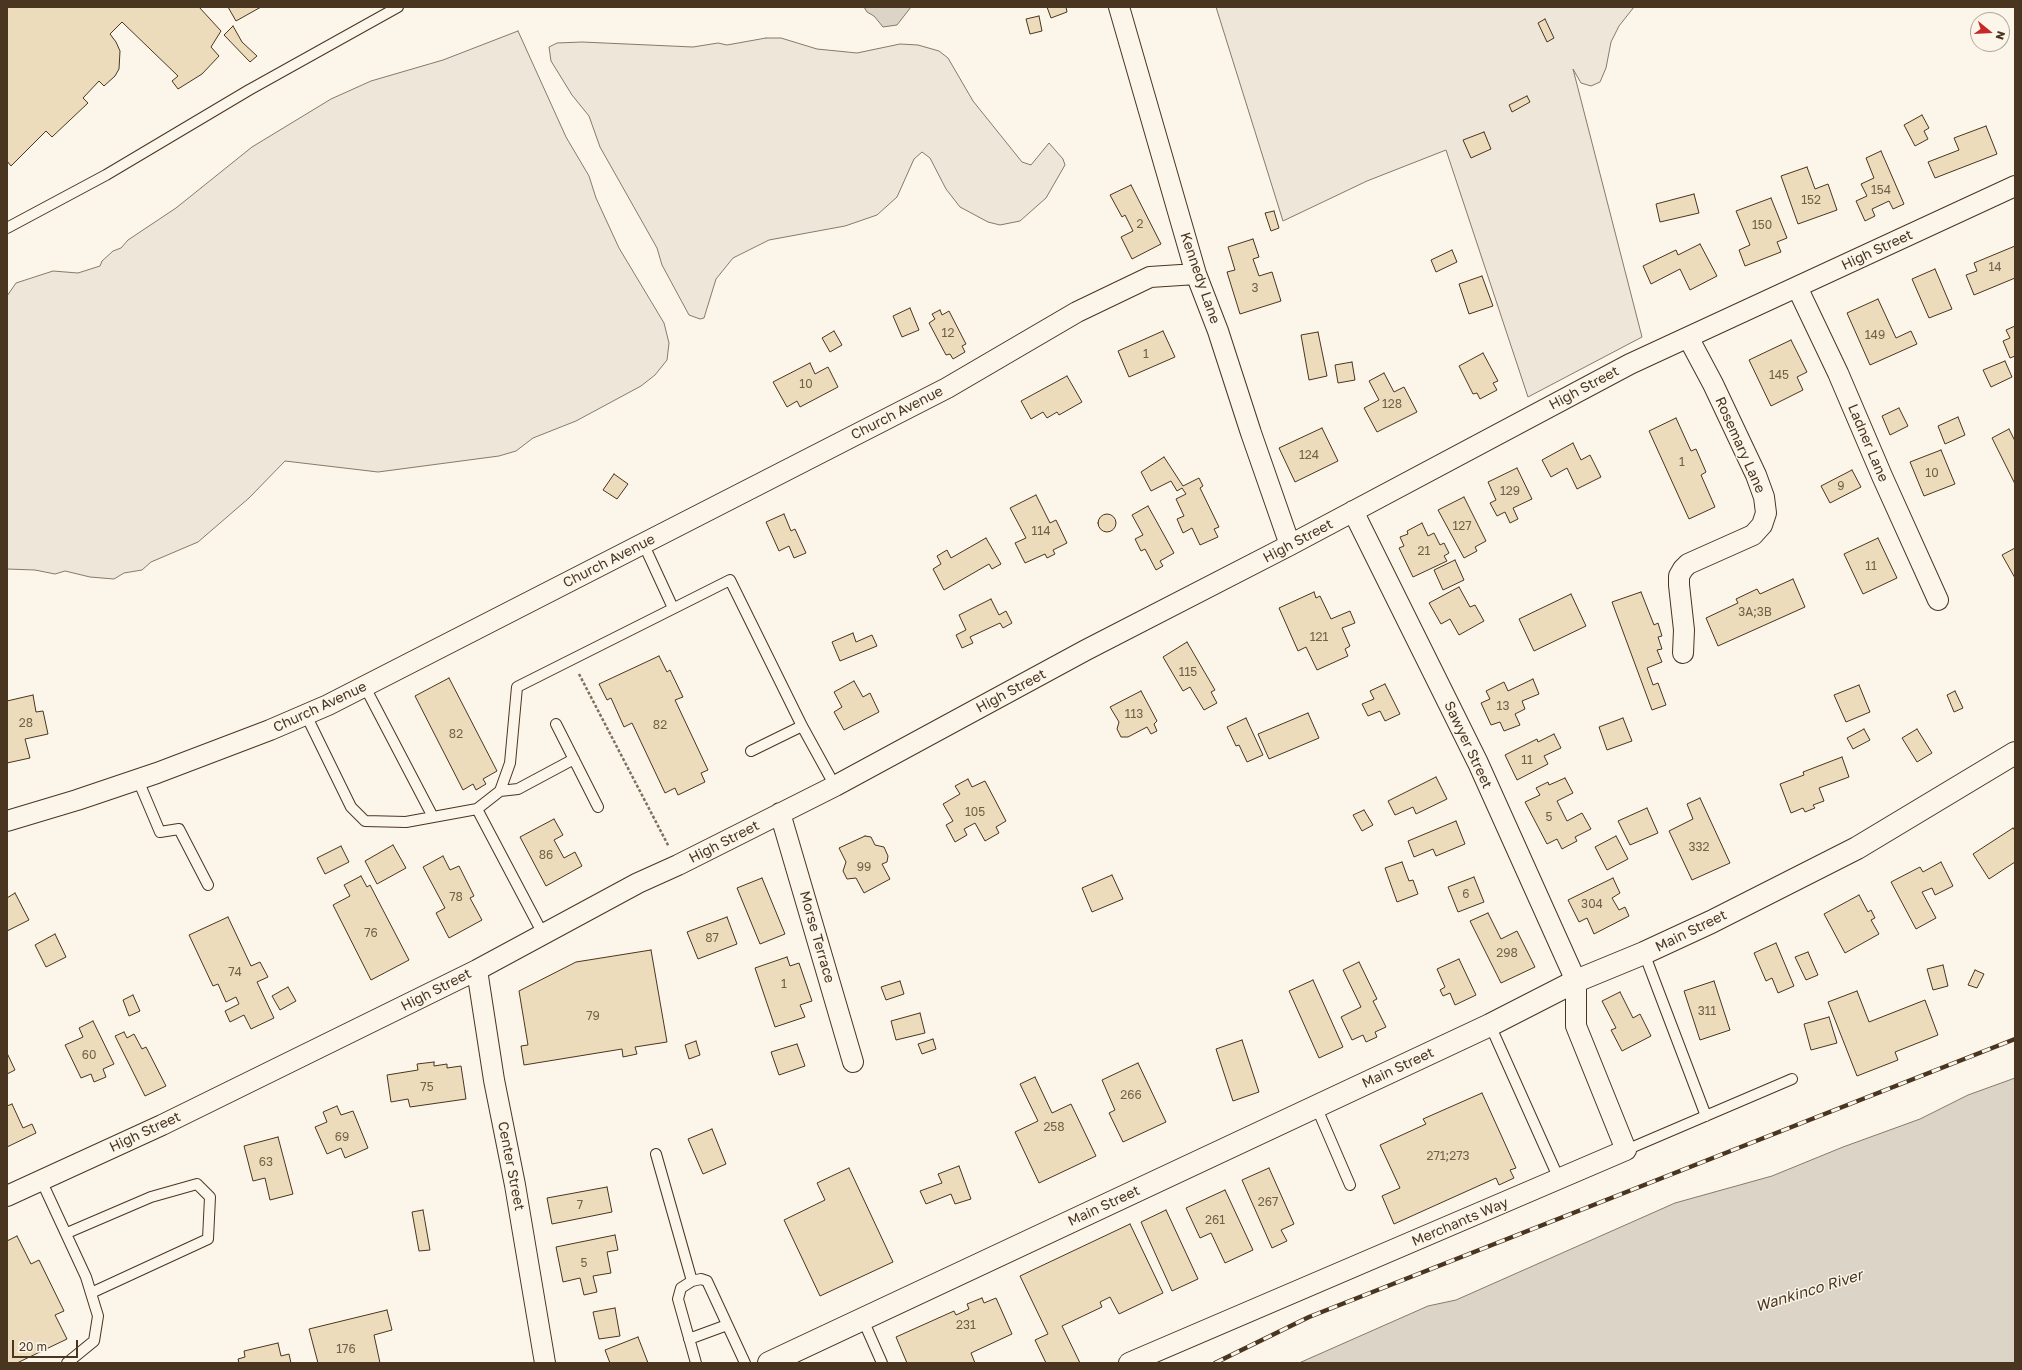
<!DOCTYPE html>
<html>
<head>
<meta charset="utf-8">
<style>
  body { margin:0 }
  #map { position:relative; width:2022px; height:1370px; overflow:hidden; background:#fbf6e9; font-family:"Golos Text",sans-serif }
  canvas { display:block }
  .frame { position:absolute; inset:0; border:8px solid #4a3520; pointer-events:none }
  .north { position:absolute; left:1970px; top:12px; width:40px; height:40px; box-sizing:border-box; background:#fbf6e9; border:1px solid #b4a999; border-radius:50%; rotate:108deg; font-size:11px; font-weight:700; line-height:16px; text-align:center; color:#4a3520 }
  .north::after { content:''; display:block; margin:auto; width:14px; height:18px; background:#c62828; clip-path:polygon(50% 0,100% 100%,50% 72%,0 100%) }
  .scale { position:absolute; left:12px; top:1340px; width:66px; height:18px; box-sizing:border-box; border:2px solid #4a3520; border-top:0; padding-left:5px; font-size:12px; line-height:14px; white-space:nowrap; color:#4a3520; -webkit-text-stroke:3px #fbf6e9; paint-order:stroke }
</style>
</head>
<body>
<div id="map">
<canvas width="2022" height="1370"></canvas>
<div class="frame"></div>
<div class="north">N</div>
<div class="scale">20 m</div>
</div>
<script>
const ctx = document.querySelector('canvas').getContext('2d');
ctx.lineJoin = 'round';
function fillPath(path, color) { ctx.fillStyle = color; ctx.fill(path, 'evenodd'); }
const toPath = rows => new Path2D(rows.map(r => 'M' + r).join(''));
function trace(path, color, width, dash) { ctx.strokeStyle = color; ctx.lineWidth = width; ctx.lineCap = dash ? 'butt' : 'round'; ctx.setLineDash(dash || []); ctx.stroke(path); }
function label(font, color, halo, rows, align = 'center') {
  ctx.font = font + ' "Golos Text",sans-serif'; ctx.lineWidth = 3; ctx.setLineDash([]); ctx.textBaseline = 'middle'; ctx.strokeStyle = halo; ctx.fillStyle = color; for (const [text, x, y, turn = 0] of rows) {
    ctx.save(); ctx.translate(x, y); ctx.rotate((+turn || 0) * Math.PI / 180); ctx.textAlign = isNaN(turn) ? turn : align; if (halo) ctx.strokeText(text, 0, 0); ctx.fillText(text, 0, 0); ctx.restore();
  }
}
const green = toPath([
  [1216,7,1634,7,1619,26,1611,42,1606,68,1600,82,1591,86,1581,83,1573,69,1642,337,1528,397,1446,150,1367,181,1283,221,1216,7],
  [518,31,566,137,589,176,596,198,619,248,664,323,669,343,667,360,655,375,641,386,576,421,533,438,516,451,499,456,378,472,285,461,249,498,198,542,151,562,142,570,124,573,114,579,90,577,65,571,55,574,35,570,7,569,7,296,16,283,53,271,78,273,100,266,102,261,113,251,121,248,128,240,176,208,252,147,331,99,371,81,443,60,518,31],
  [766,38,781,38,817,49,857,53,900,44,918,45,939,51,948,58,973,101,1022,162,1031,165,1049,143,1063,159,1065,165,1046,198,1020,221,1000,225,988,222,960,207,946,189,930,158,922,152,914,159,897,197,877,215,845,226,769,240,733,258,716,279,704,318,700,319,689,315,662,265,657,248,600,147,589,116,572,95,551,61,549,47,557,43,582,42,693,47,718,43,727,45,766,38]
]);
const water = toPath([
  [864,7,911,7,897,25,883,27,874,16,867,12,864,7],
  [2015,1078,2015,1363,1299,1363,1428,1306,1456,1300,1675,1203,1772,1176,1843,1147,1920,1119,1968,1095,2015,1078]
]);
const building = toPath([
  [7,7,199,7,221,31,211,47,219,56,202,74,178,89,172,81,178,76,122,22,110,34,116,42,120,51,119,69,115,76,104,86,99,81,83,98,88,103,52,137,46,131,11,166,7,161,7,7],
  [228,7,261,7,236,21,228,7],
  [1047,7,1066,7,1067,12,1051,18,1047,7],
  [1039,16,1042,31,1030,34,1026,19,1039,16],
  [1545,19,1554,38,1547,42,1538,23,1545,19],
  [233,26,242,42,257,56,250,62,224,35,233,26],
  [1527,96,1530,102,1512,112,1509,105,1527,96],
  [1922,115,1929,128,1924,131,1928,139,1915,146,1904,125,1922,115],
  [1986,126,1997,154,1935,178,1928,162,1959,150,1954,138,1986,126],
  [1484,132,1491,149,1471,158,1463,140,1484,132],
  [1881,151,1904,204,1893,209,1889,201,1872,209,1875,216,1865,221,1856,201,1867,196,1861,184,1874,178,1866,158,1881,151],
  [1807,167,1815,189,1828,184,1837,210,1798,224,1781,176,1807,167],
  [1131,185,1161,244,1132,259,1121,237,1133,231,1125,215,1122,217,1110,195,1131,185],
  [1694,194,1699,213,1660,222,1656,204,1694,194],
  [1771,198,1787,238,1777,242,1781,252,1745,266,1739,250,1750,245,1736,211,1771,198],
  [1274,211,1279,228,1271,231,1265,213,1274,211],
  [1253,239,1259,257,1253,259,1259,276,1272,272,1281,301,1240,314,1227,272,1235,270,1228,247,1253,239],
  [1700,244,1717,276,1690,290,1680,269,1651,284,1643,266,1676,250,1678,255,1700,244],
  [2015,246,2015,278,1974,295,1966,275,1977,271,1974,263,2015,246],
  [1452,250,1457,262,1436,272,1431,260,1452,250],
  [1935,269,1952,309,1929,318,1912,279,1935,269],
  [1482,276,1493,306,1469,314,1459,284,1482,276],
  [1878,299,1896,338,1911,331,1917,344,1870,365,1847,313,1878,299],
  [910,308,919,330,902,337,893,316,910,308],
  [940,310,942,315,949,311,966,344,962,346,965,352,953,359,950,354,946,355,929,323,935,319,932,314,940,310],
  [2015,326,2015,356,2010,358,2003,341,2010,338,2006,330,2015,326],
  [834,331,842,345,830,352,822,338,834,331],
  [1163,331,1175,357,1129,377,1118,351,1163,331],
  [1318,332,1327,376,1309,380,1301,335,1318,332],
  [1791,340,1807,372,1797,377,1803,390,1771,406,1749,360,1791,340],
  [1483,353,1498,381,1493,383,1497,390,1480,399,1477,393,1473,394,1459,366,1483,353],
  [2005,361,2012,377,1991,387,1983,370,2005,361],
  [1352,362,1355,380,1338,383,1335,365,1352,362],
  [810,363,815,374,828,367,838,387,800,407,797,401,787,407,773,382,810,363],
  [1384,373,1394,392,1404,387,1417,412,1377,432,1364,408,1379,400,1369,381,1384,373],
  [1067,376,1082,402,1059,415,1057,412,1047,418,1043,412,1031,419,1021,401,1067,376],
  [1899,408,1908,426,1890,435,1882,416,1899,408],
  [1958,417,1965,435,1945,444,1938,426,1958,417],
  [1676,418,1691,451,1696,449,1706,472,1701,475,1715,507,1689,519,1649,431,1676,418],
  [1322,428,1338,461,1295,482,1279,448,1322,428],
  [2009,429,2015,441,2015,484,1992,438,2009,429],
  [1573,443,1581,460,1590,455,1601,477,1577,489,1567,468,1551,477,1542,460,1573,443],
  [1941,450,1955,484,1924,496,1910,462,1941,450],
  [1164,457,1183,486,1199,478,1203,486,1200,488,1219,527,1214,529,1218,537,1200,545,1192,528,1183,533,1177,519,1184,516,1176,499,1186,494,1182,488,1177,491,1171,481,1151,491,1141,472,1164,457],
  [1517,468,1532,499,1513,508,1518,519,1510,523,1505,512,1497,516,1490,503,1496,500,1488,482,1517,468],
  [1852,470,1861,487,1830,503,1821,486,1852,470],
  [614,474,628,484,617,499,603,490,614,474],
  [1036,495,1050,523,1056,520,1067,543,1053,550,1055,554,1047,558,1045,554,1025,563,1015,543,1026,538,1010,508,1036,495],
  [1464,497,1486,541,1475,547,1477,551,1464,558,1438,510,1464,497],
  [1148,506,1174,553,1160,561,1163,566,1156,570,1145,549,1141,551,1135,539,1143,535,1132,515,1148,506],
  [784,514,791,531,795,529,806,553,794,558,789,546,779,551,766,522,784,514],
  '1098 523a9 9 0 1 1 18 0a9 9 0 1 1-18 0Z',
  [1422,523,1428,536,1434,533,1440,545,1444,543,1449,553,1444,556,1447,561,1413,577,1399,548,1404,546,1400,537,1408,534,1407,531,1422,523],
  [986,538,1001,564,992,569,989,564,944,590,933,569,941,564,937,556,947,550,951,558,986,538],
  [1878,538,1897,578,1863,594,1844,554,1878,538],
  [2015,548,2015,578,2002,555,2015,548],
  [1455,560,1464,580,1443,590,1434,570,1455,560],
  [1793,579,1805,607,1718,646,1706,618,1738,603,1736,599,1757,589,1760,594,1793,579],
  [1459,587,1470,607,1475,605,1484,621,1459,635,1450,619,1441,624,1429,603,1459,587],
  [1314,592,1316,598,1320,596,1331,619,1350,611,1355,623,1342,628,1350,646,1345,649,1348,656,1317,670,1306,647,1298,651,1279,608,1314,592],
  [1641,592,1654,625,1658,623,1662,636,1658,637,1662,649,1657,650,1662,662,1647,668,1653,685,1658,683,1666,705,1652,710,1612,602,1641,592],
  [1571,594,1586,626,1534,651,1519,619,1571,594],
  [991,599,999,615,1006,611,1012,623,1003,628,1000,623,970,637,973,643,962,648,956,635,966,630,959,615,991,599],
  [853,633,856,642,872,635,877,646,840,661,832,642,853,633],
  [1187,642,1215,690,1211,692,1217,703,1204,710,1190,687,1183,691,1163,657,1187,642],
  [659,656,667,672,670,670,683,697,675,700,708,770,701,773,705,782,678,795,675,788,665,793,632,723,624,727,611,698,607,700,599,684,659,656],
  [449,678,497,771,483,779,486,784,476,790,473,784,463,790,415,696,449,678],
  [1533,679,1539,694,1522,701,1525,709,1515,714,1520,725,1504,731,1500,722,1491,725,1481,703,1490,699,1486,691,1504,682,1508,691,1533,679],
  [854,681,863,697,870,693,879,712,844,730,834,712,842,707,834,692,854,681],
  [1385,684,1400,714,1385,721,1380,711,1368,716,1362,704,1374,699,1370,691,1385,684],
  [1859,685,1870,712,1846,722,1834,695,1859,685],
  [1141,691,1157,721,1154,724,1157,731,1151,734,1147,727,1128,737,1121,737,1117,729,1119,722,1110,707,1141,691],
  [1955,691,1963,708,1954,712,1947,695,1955,691],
  [33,695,36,712,43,711,48,734,25,739,30,758,7,763,7,701,33,695],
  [1308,713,1319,738,1269,759,1258,734,1308,713],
  [1246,718,1263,755,1247,762,1239,745,1236,746,1227,727,1246,718],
  [1623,718,1632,741,1607,750,1599,727,1623,718],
  [1864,729,1870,740,1853,749,1847,738,1864,729],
  [1917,729,1932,753,1917,762,1902,738,1917,729],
  [1554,734,1561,748,1544,756,1548,764,1517,780,1505,755,1537,739,1538,742,1554,734],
  [1842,757,1849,777,1819,788,1824,801,1813,805,1815,808,1805,812,1803,808,1791,813,1780,784,1804,775,1803,772,1842,757],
  [1436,777,1447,799,1416,814,1413,807,1395,815,1388,801,1436,777],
  [1565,778,1573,793,1557,801,1567,821,1582,813,1591,829,1575,837,1577,841,1562,849,1557,839,1547,844,1525,802,1540,795,1536,788,1548,782,1549,785,1565,778],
  [968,779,972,787,985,781,1006,821,996,827,999,833,985,841,975,823,964,829,967,835,955,842,946,825,953,821,943,804,960,794,955,786,968,779],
  [1700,798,1730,863,1692,880,1669,831,1693,819,1687,804,1700,798],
  [1647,808,1658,833,1630,845,1618,821,1647,808],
  [1364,810,1373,825,1362,831,1353,815,1364,810],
  [554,819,563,835,554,840,564,858,575,852,582,866,546,886,520,837,554,819],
  [1456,821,1465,844,1436,856,1433,849,1414,857,1408,841,1456,821],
  [2013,828,2015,831,2015,862,1989,879,1973,854,2013,828],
  [865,836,871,837,875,845,884,847,888,856,887,862,882,864,890,879,864,893,856,878,847,879,843,871,846,862,839,848,865,836],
  [1616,836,1628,859,1607,870,1595,847,1616,836],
  [393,845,406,868,377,884,365,861,393,845],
  [341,846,349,862,325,874,317,858,341,846],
  [443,856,450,870,459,866,474,896,470,898,482,920,449,938,436,913,445,908,423,867,443,856],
  [1402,862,1409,881,1413,880,1418,894,1397,902,1385,868,1402,862],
  [1941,862,1953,886,1935,895,1932,888,1922,892,1936,918,1916,929,1891,882,1920,867,1923,872,1941,862],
  [1112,875,1123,899,1092,912,1082,888,1112,875],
  [361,876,367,887,370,885,409,960,371,980,333,905,350,896,344,885,361,876],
  [1474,877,1484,902,1458,912,1448,887,1474,877],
  [762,878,785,934,760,944,737,888,762,878],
  [1613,878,1620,893,1612,898,1619,910,1625,907,1629,916,1594,934,1587,918,1579,922,1568,900,1613,878],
  [15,893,29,920,7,931,7,898,15,893],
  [1859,895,1868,912,1871,910,1875,918,1871,920,1879,934,1845,953,1824,914,1859,895],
  [1488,913,1501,939,1517,931,1535,967,1501,983,1470,921,1488,913],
  [228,917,251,966,260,962,268,977,257,982,274,1018,251,1029,244,1015,230,1022,225,1011,239,1004,236,997,226,1002,218,984,213,986,189,935,228,917],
  [727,917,737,944,698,959,687,932,727,917],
  [55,934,66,957,46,967,35,945,55,934],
  [1776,943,1794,986,1778,993,1772,978,1766,981,1754,953,1776,943],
  [651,950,667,1042,635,1047,637,1054,623,1057,622,1049,524,1065,521,1046,528,1045,519,991,576,962,651,950],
  [1808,952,1818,975,1806,980,1795,957,1808,952],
  [787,957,790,966,799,963,812,1001,800,1005,805,1017,775,1027,755,968,787,957],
  [1459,959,1476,995,1455,1005,1450,993,1443,996,1440,990,1445,987,1437,969,1459,959],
  [1359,962,1377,999,1373,1001,1386,1027,1375,1032,1377,1037,1366,1042,1363,1035,1352,1040,1341,1017,1361,1007,1343,970,1359,962],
  [1943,965,1948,986,1933,990,1927,969,1943,965],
  [1975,970,1984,974,1977,988,1968,985,1975,970],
  [1313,980,1343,1047,1319,1058,1289,991,1313,980],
  [900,981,904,994,886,1000,881,987,900,981],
  [1714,981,1730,1030,1700,1040,1684,991,1714,981],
  [288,987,296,1001,280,1010,272,996,288,987],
  [1857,991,1869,1022,1925,1000,1938,1035,1895,1052,1898,1060,1857,1076,1828,1002,1857,991],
  [1620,992,1633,1018,1640,1014,1651,1036,1622,1051,1611,1030,1616,1028,1602,1001,1620,992],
  [133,995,140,1011,129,1016,123,1000,133,995],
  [920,1013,925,1033,896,1040,891,1021,920,1013],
  [1829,1017,1837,1043,1811,1050,1804,1024,1829,1017],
  [93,1021,114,1064,103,1069,106,1077,94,1082,91,1074,81,1078,65,1045,83,1037,79,1028,93,1021],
  [124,1032,127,1038,134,1034,142,1049,146,1047,166,1086,145,1096,115,1036,124,1032],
  [933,1039,936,1049,922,1054,918,1044,933,1039],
  [1242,1040,1259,1092,1233,1101,1216,1049,1242,1040],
  [696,1041,700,1055,689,1059,685,1045,696,1041],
  [797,1044,805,1066,779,1075,771,1052,797,1044],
  [7,1053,15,1070,7,1074,7,1053],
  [434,1062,434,1066,447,1064,447,1068,461,1066,466,1099,410,1107,408,1099,391,1102,387,1075,418,1070,417,1064,434,1062],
  [1138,1063,1166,1122,1123,1142,1109,1113,1115,1110,1102,1080,1138,1063],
  [1035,1077,1052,1113,1071,1104,1096,1156,1039,1183,1015,1132,1038,1121,1020,1084,1035,1077],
  [1482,1093,1516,1168,1510,1170,1514,1178,1499,1185,1496,1178,1394,1224,1382,1196,1400,1188,1380,1145,1426,1124,1423,1119,1482,1093],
  [12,1104,23,1128,32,1124,36,1133,7,1147,7,1106,12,1104],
  [337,1106,341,1115,353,1111,368,1148,345,1158,341,1148,327,1154,315,1127,327,1122,323,1112,337,1106],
  [712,1129,726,1164,703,1174,688,1139,712,1129],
  [278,1137,293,1194,270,1200,265,1178,253,1181,244,1146,278,1137],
  [959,1166,971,1199,955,1204,951,1194,926,1204,920,1191,942,1183,938,1174,959,1166],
  [849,1168,893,1262,820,1296,784,1220,825,1200,817,1183,849,1168],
  [1269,1168,1294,1224,1281,1230,1287,1241,1272,1248,1242,1180,1269,1168],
  [607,1187,612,1212,552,1224,547,1198,607,1187],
  [1225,1190,1253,1250,1225,1263,1211,1233,1200,1238,1186,1208,1225,1190],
  [423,1210,430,1250,419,1251,412,1212,423,1210],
  [1166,1210,1198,1279,1172,1291,1141,1222,1166,1210],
  [1130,1224,1163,1293,1119,1314,1110,1297,1100,1302,1102,1307,1062,1326,1080,1363,1046,1363,1035,1340,1048,1334,1020,1276,1130,1224],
  [615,1235,618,1250,607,1252,611,1273,593,1276,597,1292,584,1295,580,1278,563,1282,556,1247,615,1235],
  [17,1236,31,1264,39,1260,64,1311,55,1315,67,1339,17,1363,7,1363,7,1241,17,1236],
  [982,1298,984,1303,996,1298,1012,1334,971,1353,975,1363,907,1363,896,1337,954,1311,956,1315,969,1309,967,1304,982,1298],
  [615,1308,620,1336,599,1339,593,1312,615,1308],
  [387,1310,392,1330,374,1335,380,1363,318,1363,309,1329,387,1310],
  [638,1337,648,1363,610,1363,605,1350,638,1337],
  [278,1343,281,1356,289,1354,291,1363,239,1363,238,1359,245,1357,244,1351,278,1343]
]);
const path = toPath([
  [579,674,669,847]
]);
const lane = toPath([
  [7,228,106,175,249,90,398,7],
  [643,543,673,608],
  [365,687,433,817],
  [306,715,351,807,365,821,406,822,477,809,543,934],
  [556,724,598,807],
  [751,751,802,726],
  [138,780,160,832,179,829,208,885],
  [500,791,518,789,574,759],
  [477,809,500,791,510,763,517,687,730,580,802,726,835,786],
  [1644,953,1706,1116],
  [1490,1025,1559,1179],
  [1316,1106,1350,1185],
  [1626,1150,1792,1079],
  [656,1154,692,1281],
  [41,1180,86,1277,98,1316,94,1341,67,1363],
  [67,1233,151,1197,197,1184,210,1197,208,1239,91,1293],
  [863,1320,882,1363],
  [689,1339,727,1325],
  [696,1363,678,1299,681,1288,692,1281,701,1279,707,1281,745,1363]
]);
const street = toPath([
  [1119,7,1196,274,1218,331,1251,433,1290,545],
  [1797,287,1838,373,1882,476,1938,600],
  [1683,653,1684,630,1679,585,1679,576,1683,569,1688,564,1753,535,1762,525,1766,513,1764,497,1756,475,1713,384,1689,339],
  [780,813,853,1062],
  [7,821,77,800,157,773,270,730,328,705,947,388,1077,312,1150,277,1196,274],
  [477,970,494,1080,515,1185,545,1363],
  [7,1196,162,1125,477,970,638,883,678,865,835,786,1086,650,1290,545,1630,364,2015,186],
  [1129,1363,1626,1150,1576,1026,1576,981,1478,763,1353,511]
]);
const primary = toPath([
  [769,1363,1490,1025,1576,981,1644,953,1711,922,1857,848,2015,753]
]);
const rail = toPath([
  [1215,1363,1309,1317,2015,1039]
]);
const numberNames = [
  ["154",1881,190],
  ["152",1811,200],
  ["2",1140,224],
  ["150",1762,225],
  ["14",1995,267],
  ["3",1255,288],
  ["12",948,333],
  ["149",1875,335],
  ["1",1146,354],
  ["145",1779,375],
  ["10",806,384],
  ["128",1392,404],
  ["124",1309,455],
  ["1",1682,462],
  ["10",1932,473],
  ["9",1841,486],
  ["129",1510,491],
  ["127",1462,526],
  ["114",1041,531],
  ["21",1424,551],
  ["11",1871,566],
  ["3A;3B",1755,612],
  ["121",1319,637],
  ["115",1188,672],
  ["13",1503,706],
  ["113",1134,714],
  ["28",26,723],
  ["82",660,725],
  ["82",456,734],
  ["11",1527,760],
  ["105",975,812],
  ["5",1549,817],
  ["332",1699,847],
  ["86",546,855],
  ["99",864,867],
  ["6",1466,894],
  ["78",456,897],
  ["304",1592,904],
  ["76",371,933],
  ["87",712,938],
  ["298",1507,953],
  ["74",235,972],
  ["1",784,984],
  ["311",1707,1011],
  ["79",593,1016],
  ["60",89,1055],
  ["75",427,1087],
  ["266",1131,1095],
  ["258",1054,1127],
  ["69",342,1137],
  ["271;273",1448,1156],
  ["63",266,1162],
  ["267",1268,1202],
  ["7",580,1205],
  ["261",1215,1220],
  ["5",584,1263],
  ["231",966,1325],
  ["176",346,1349]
];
const streetNames = [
  ["High Street",1877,250,-25],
  ["Kennedy Lane",1200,278,71],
  ["High Street",1584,388,-28],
  ["Church Avenue",897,413,-27],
  ["Ladner Lane",1868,443,67],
  ["Rosemary Lane",1740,445,66],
  ["High Street",1298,541,-28],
  ["Church Avenue",609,561,-27],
  ["High Street",1011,691,-28],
  ["Church Avenue",320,707,-25],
  ["Sawyer Street",1468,745,65],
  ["High Street",724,842,-27],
  ["Main Street",1691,931,-26],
  ["Morse Terrace",817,937,74],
  ["High Street",436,990,-27],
  ["Main Street",1398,1068,-25],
  ["High Street",145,1132,-25],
  ["Center Street",511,1166,79],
  ["Main Street",1104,1206,-25],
  ["Merchants Way",1460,1222,-23]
];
const waterNames = [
  ["Wankinco River",1809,1291,-17]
];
fillPath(green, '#ede6d9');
trace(green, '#887966', 1);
fillPath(water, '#dcd4c6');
trace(water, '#887966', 1);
fillPath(building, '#ecdcbc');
trace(building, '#4a3520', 1);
trace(lane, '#4a3520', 12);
trace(street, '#4a3520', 22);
trace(primary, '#4a3520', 24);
trace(path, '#7f6f5c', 2.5, [3, 2]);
trace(lane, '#fbf6e9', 10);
trace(street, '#fbf6e9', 20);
trace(primary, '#fbf6e9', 22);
trace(rail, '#4a3520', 4.5);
trace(rail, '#fbf6e9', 3, [9]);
label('12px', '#725f47', null, numberNames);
label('14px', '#4a3520', '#fbf6e9', streetNames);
label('italic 15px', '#4a3520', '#fbf6e9', waterNames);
</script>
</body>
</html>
